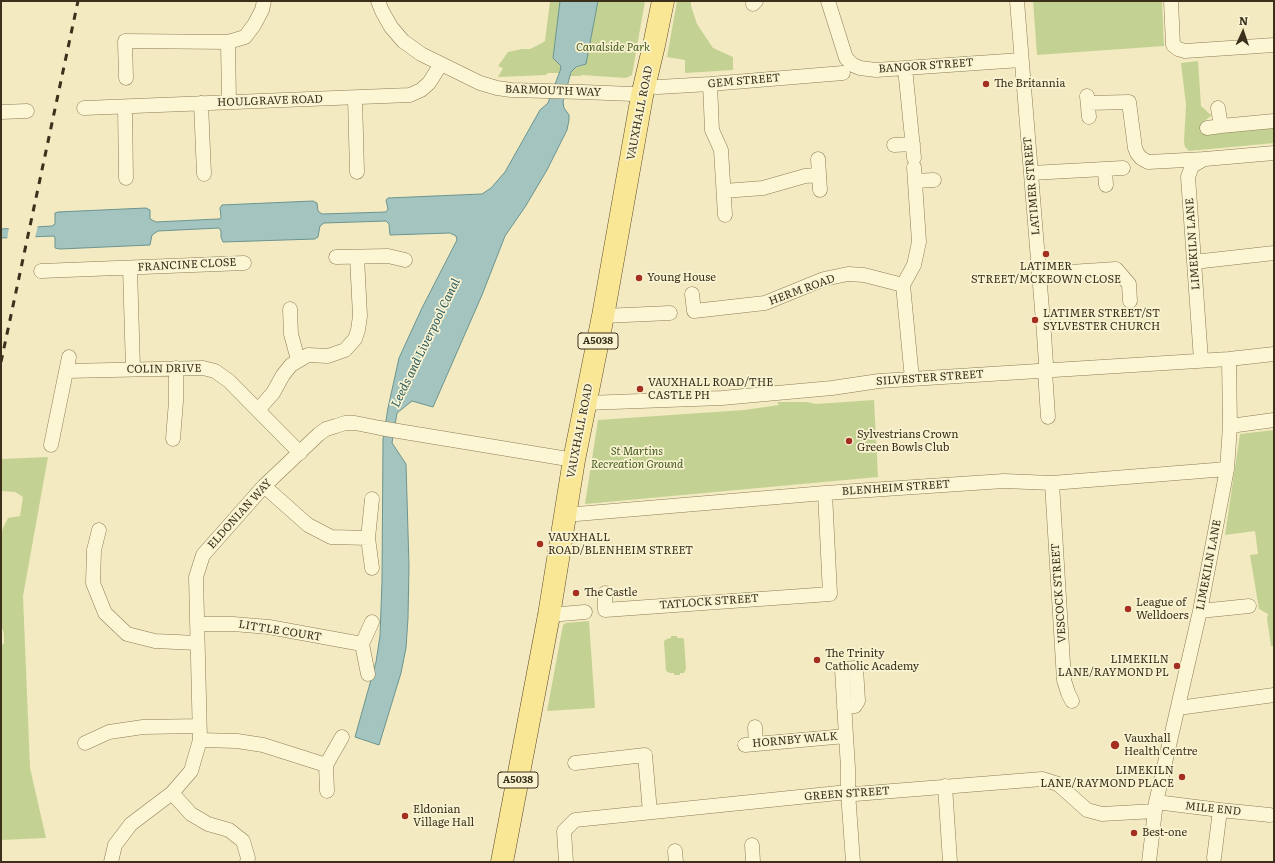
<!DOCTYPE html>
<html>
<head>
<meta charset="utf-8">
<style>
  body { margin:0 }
  #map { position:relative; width:1275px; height:863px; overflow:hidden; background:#f3eac1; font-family:Literata,serif }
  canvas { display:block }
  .frame { position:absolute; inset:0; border:2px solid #3c301c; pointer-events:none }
  .north { position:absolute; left:1223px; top:12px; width:40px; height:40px; -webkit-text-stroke:3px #f9f3d1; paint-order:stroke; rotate:3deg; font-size:11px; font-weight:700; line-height:16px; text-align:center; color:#3c301c }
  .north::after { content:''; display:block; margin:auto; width:14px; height:18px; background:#3c301c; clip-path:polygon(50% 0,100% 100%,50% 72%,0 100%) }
</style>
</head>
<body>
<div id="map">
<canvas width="1275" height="863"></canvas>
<div class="frame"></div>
<div class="north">N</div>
</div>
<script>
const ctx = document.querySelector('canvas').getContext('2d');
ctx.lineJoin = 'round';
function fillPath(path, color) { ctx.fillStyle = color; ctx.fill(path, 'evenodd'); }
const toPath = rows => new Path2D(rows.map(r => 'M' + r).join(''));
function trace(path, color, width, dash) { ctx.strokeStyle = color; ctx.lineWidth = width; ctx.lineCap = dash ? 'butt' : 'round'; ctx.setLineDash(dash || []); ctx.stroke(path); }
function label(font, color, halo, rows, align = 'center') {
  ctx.font = font + ' Literata,serif'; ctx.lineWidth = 3.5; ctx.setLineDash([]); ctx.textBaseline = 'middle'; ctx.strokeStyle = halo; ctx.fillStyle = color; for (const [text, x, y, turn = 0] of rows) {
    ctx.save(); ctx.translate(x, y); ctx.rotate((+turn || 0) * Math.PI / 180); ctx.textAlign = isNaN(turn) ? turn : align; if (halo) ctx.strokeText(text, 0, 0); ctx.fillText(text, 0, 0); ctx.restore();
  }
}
const green = toPath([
  [550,1,560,1,553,58,561,65,559,73,548,73,546,75,498,77,503,68,498,66,508,52,522,49,530,49,540,44,545,41],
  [598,1,645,1,632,75,626,78,582,75,580,76,570,76,573,69,584,65],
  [677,1,691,1,691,6,697,24,713,48,733,57,733,70,685,73,685,60,667,57],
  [1033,1,1162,1,1164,46,1037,55],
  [1198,61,1201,106,1211,115,1211,116,1203,122,1202,126,1274,125,1274,143,1189,151,1185,147,1184,142,1186,105,1181,63],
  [874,400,878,477,585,504,598,420,744,410,779,405,777,402,807,402,816,404],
  [1274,430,1274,646,1271,646,1267,618,1268,614,1259,609,1250,555,1258,554,1255,531,1225,535,1240,434],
  [48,457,23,596,30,768,46,838,1,840,1,646,4,643,4,636,3,630,1,627,1,537,3,528,8,518,20,516,23,497,15,492,1,491,1,459],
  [589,621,595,708,547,711,563,625,566,623],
  [671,636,677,636,677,638,682,638,684,639,686,669,684,673,680,673,680,675,674,675,674,673,670,673,666,671,664,641,667,639,671,638]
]);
const water = toPath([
  [560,1,598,1,586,64,576,67,571,72,563,102,564,108,569,115,569,120,567,130,547,170,525,207,505,236,482,295,433,407,412,401,397,413,392,443,406,464,409,566,408,618,406,648,401,673,379,745,355,737,376,662,380,636,382,581,383,439,388,408,399,358,422,308,457,240,456,236,450,233,390,235,389,224,386,221,324,223,320,226,318,237,315,239,223,242,221,237,221,231,219,228,158,231,152,235,150,245,60,249,55,248,55,238,54,236,1,238,1,229,52,226,55,224,55,213,58,212,146,208,150,210,150,219,156,222,218,219,220,219,221,217,220,208,222,205,313,201,317,203,318,211,322,214,386,212,388,209,386,200,388,198,482,194,491,188,505,172,540,110,548,103,560,71,561,66,553,58,560,1]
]);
const pier = toPath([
  [38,225,35,238,7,240,9,227]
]);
const minor = toPath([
  [378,1,382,11,391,27,403,41,421,54,480,83,497,88,511,90,583,92,632,94,642,96],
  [828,1,846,58,853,65,860,68,876,70,1021,60],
  [1017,1,1044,334,1046,364,1045,371,1048,417],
  [1171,1,1173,45,1178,49,1185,51,1274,45],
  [753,4,756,1],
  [228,42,229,102],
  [905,68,914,158],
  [126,78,125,41,228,42,245,37,254,25,262,10,264,1],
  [710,84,712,130,721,150,725,215],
  [644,86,658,87,710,84,843,73],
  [1087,96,1089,117],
  [355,98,357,172],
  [201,103,204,174],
  [1088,103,1129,102,1135,148,1137,153,1141,158,1148,162,1205,159,1274,153],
  [125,107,126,178],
  [84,108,410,95,421,90,429,83,441,64],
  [1218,108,1221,126],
  [1,112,27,111],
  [1207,128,1221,126,1274,121],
  [894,145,913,144],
  [818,159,820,190],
  [1105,170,1106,185],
  [1031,173,1123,168],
  [915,181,934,180],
  [724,191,763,188,805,176,819,175],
  [336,257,388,256,405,260],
  [1194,262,1274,253],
  [130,268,133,369],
  [41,271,244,263],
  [1039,274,1116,269,1129,284,1130,301],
  [692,294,694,311,765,303,824,279,848,274,864,275,903,285],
  [290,309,291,334,298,360],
  [603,316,670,313],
  [1201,360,1188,177,1192,166,1204,159],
  [66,371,203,368,215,371,229,381,300,453],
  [912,379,903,285,914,265,919,242,914,167],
  [586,403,722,398,832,388,879,381,1229,359,1274,354],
  [258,410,273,393,283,375,291,365,308,355,328,356,345,350,355,339,358,330,360,316,357,257],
  [1230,426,1274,420],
  [173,439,176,401,176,368],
  [51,445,69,357],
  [1052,483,1064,680,1068,693,1072,701],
  [264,486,308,525,331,537,368,538,372,568],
  [565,515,825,493,1004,481,1052,483,1227,469],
  [99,530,94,550,93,583,105,613,127,634,155,641,197,643],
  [368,538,372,499],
  [605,593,605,610,830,594,825,493],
  [1200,611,1249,606],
  [549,615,585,612],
  [197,624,233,624,269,627,362,644,368,674],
  [362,644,372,622],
  [844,707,855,706,858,701,856,668,842,669,846,736,848,768,848,792,853,862],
  [1178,708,1274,695],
  [755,727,756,744],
  [200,740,237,741,263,745,326,765],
  [85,743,109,732,143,727,199,726],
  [745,745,846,736],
  [575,763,645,755,650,812],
  [945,786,950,862],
  [327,791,326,765,342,737],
  [172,793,191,814,208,824,229,830,243,841,248,858,247,862],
  [1156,802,1220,810,1270,815],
  [752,845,753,862],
  [675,851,676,862],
  [1214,858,1220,810],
  [111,862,115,845,131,824,172,793,191,771,200,740,196,577,203,555,264,486,319,434,326,429,336,426,345,423,355,423,380,428,574,460],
  [566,862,564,831,575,820,848,792,855,794,1042,779,1058,784,1087,810,1102,814,1155,811],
  [1149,862,1156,802,1200,611,1227,469,1230,426,1229,359]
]);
const primary = toPath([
  [502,862,549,615,574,460,603,316,642,96,654,45,663,1]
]);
const rail = toPath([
  [1,362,78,1]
]);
const markers = [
  [986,84,4,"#a42f20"],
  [1046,254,4,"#a42f20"],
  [639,278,4,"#a42f20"],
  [1035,320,4,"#a42f20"],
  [640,389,4,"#a42f20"],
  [849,441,4,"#a42f20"],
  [540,544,4,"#a42f20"],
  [576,593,4,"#a42f20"],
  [1128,609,4,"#a42f20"],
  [817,660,4,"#a42f20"],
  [1177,666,4,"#a42f20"],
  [1115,745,5,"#a42f20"],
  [1182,777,4,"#a42f20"],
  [405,816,4,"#a42f20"],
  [1134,833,4,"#a42f20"]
];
const shields = [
  [598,341,40],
  [518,780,40]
];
const shieldNames = [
  ["A5038",598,341],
  ["A5038",518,780]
];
const parkNames = [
  ["Canalside Park",613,48],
  ["St Martins",637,452],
  ["Recreation Ground",637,465]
];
const streetNames = [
  ["BANGOR STREET",926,66,-4],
  ["GEM STREET",744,81,-5],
  ["BARMOUTH WAY",553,91,2],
  ["HOULGRAVE ROAD",270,101,-2],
  ["VAUXHALL ROAD",640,113,-79],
  ["LATIMER STREET",1032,186,-95],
  ["LIMEKILN LANE",1193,244,-94],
  ["FRANCINE CLOSE",187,265,-3],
  ["HERM ROAD",802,290,-20],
  ["COLIN DRIVE",164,369,-1],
  ["SILVESTER STREET",930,378,-4],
  ["VAUXHALL ROAD",580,431,-79],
  ["BLENHEIM STREET",896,488,-4],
  ["ELDONIAN WAY",240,514,-48],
  ["LIMEKILN LANE",1209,565,-79],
  ["VESCOCK STREET",1059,593,-94],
  ["TATLOCK STREET",709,602,-4],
  ["LITTLE COURT",280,631,9],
  ["HORNBY WALK",795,740,-5],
  ["GREEN STREET",847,794,-4],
  ["MILE END",1213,809,6]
];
const poiNames = [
  ["The Britannia",994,84],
  ["LATIMER",1046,267,"center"],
  ["STREET/MCKEOWN CLOSE",1046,280,"center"],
  ["Young House",647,278],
  ["LATIMER STREET/ST",1043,314],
  ["SYLVESTER CHURCH",1043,327],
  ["VAUXHALL ROAD/THE",648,383],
  ["CASTLE PH",648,396],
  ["Sylvestrians Crown",857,435],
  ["Green Bowls Club",857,448],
  ["VAUXHALL",548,538],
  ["ROAD/BLENHEIM STREET",548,551],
  ["The Castle",584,593],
  ["League of",1136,603],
  ["Welldoers",1136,616],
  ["The Trinity",825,654],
  ["Catholic Academy",825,667],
  ["LIMEKILN",1169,660,"right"],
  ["LANE/RAYMOND PL",1169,673,"right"],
  ["Vauxhall",1124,739],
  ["Health Centre",1124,752],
  ["LIMEKILN",1174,771,"right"],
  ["LANE/RAYMOND PLACE",1174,784,"right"],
  ["Eldonian",413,810],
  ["Village Hall",413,823],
  ["Best-one",1142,833]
];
const waterNames = [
  ["Leeds and Liverpool Canal",426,343,-64]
];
fillPath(green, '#c3d293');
fillPath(water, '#a4c4bf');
trace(water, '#6a948f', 1);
fillPath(pier, '#f3eac1');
trace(minor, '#8e7b56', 15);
trace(primary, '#5b482b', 23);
trace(minor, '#fcf6d5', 14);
trace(primary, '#fae795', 22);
trace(rail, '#3c301c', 3, [7, 7]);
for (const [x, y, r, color] of markers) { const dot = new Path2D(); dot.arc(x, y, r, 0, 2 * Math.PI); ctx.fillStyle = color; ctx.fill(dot); trace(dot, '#f9f3d1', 1.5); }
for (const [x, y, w] of shields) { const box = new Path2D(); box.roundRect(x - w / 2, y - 8, w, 16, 3); ctx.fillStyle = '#f9f3d1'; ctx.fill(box); trace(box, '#3c301c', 1); }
label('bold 10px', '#3c301c', null, shieldNames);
label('italic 11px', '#455b20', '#f9f3d1', parkNames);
label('11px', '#3c301c', '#f9f3d1', streetNames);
label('11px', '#3c301c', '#f9f3d1', poiNames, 'left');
label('italic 12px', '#2a5a5e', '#f9f3d1', waterNames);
</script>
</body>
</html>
